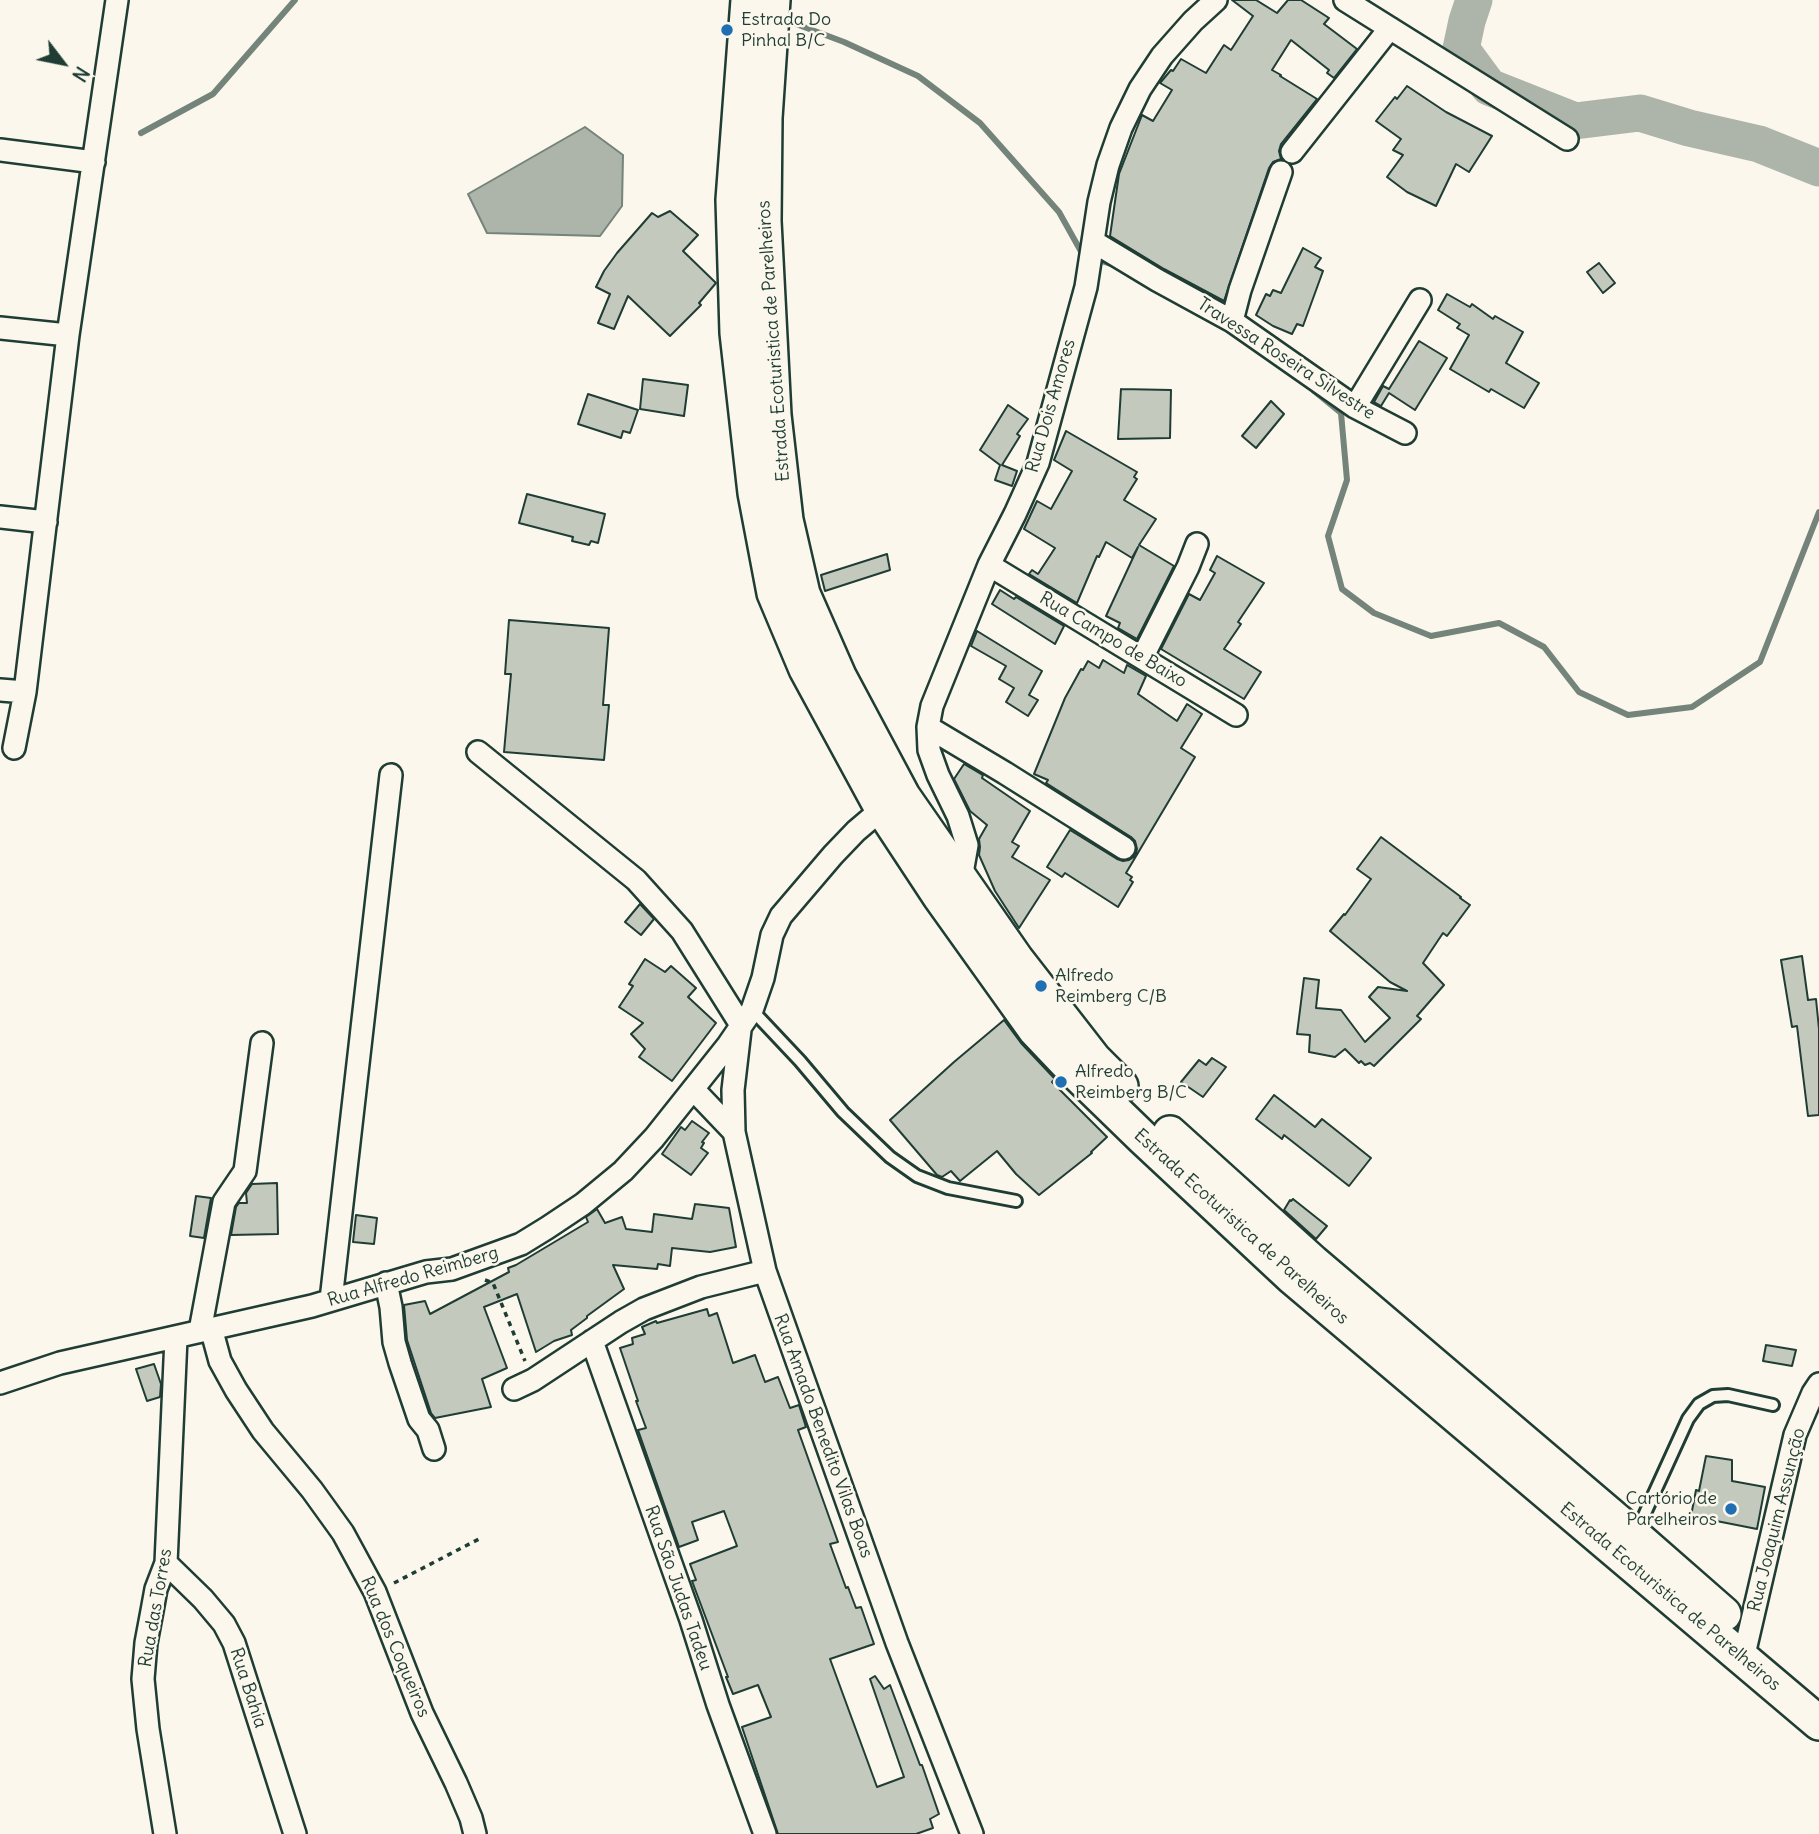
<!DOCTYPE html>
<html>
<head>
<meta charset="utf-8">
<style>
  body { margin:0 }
  #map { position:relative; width:1819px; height:1834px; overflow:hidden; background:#fbf7ec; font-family:Delius,sans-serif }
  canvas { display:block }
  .north { position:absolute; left:28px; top:28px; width:70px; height:70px; -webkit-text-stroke:5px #fbf7ec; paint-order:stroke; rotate:122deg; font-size:19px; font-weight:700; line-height:28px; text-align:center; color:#1f3d34 }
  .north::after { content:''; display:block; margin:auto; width:24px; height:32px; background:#1f3d34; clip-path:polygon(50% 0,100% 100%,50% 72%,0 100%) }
</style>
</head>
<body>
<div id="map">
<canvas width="1819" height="1834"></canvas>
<div class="north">N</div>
</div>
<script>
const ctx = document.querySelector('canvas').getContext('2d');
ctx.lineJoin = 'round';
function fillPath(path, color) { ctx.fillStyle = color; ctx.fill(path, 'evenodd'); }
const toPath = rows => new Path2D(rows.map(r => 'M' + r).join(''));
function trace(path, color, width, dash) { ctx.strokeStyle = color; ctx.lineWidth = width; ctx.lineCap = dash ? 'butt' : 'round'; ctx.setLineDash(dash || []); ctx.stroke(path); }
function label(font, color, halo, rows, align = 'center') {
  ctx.font = font + ' Delius,sans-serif'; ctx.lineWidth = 5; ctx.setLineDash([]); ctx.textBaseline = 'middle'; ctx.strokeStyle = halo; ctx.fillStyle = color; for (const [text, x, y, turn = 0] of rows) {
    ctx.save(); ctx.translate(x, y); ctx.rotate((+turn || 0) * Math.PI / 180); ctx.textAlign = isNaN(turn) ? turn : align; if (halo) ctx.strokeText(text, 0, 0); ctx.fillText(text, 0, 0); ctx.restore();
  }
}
const water = toPath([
  [585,127,623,155,622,206,600,236,487,233,468,194,585,127]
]);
const stream = toPath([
  [796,24,844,42,918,76,980,123,1059,212,1083,255,1117,266],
  [141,133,213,94,295,0],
  [1314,391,1341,413,1347,480,1328,536,1342,589,1374,613,1431,636,1499,623,1544,647,1579,692,1628,715,1692,707,1760,662,1819,512]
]);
const river = toPath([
  [1474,0,1467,21,1461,49,1489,87,1575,121,1640,113,1689,128,1759,144,1819,168]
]);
const building = toPath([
  [1232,0,1256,0,1277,13,1288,0,1301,0,1329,18,1324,24,1357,49,1334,78,1327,73,1329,70,1291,40,1272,70,1281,75,1280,76,1317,99,1281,144,1279,151,1281,159,1273,162,1269,168,1224,301,1164,269,1110,236,1119,174,1142,115,1153,121,1172,90,1160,83,1171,70,1173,71,1181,59,1206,73,1224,45,1231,50,1253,16,1232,0],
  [1407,86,1446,112,1492,136,1469,172,1456,164,1436,206,1407,192,1387,177,1403,155,1393,150,1401,139,1376,121,1395,97,1397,99,1407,86],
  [670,211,698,235,683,251,716,283,699,303,701,305,670,336,628,296,614,329,598,323,610,294,596,287,604,271,617,253,652,213,658,217,670,211],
  [1303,248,1321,258,1315,267,1323,271,1303,326,1297,324,1292,334,1273,326,1256,315,1266,294,1270,296,1273,290,1281,293,1303,248],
  [1599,263,1615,283,1603,293,1587,272,1599,263],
  [1447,294,1470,307,1472,304,1493,319,1495,316,1523,332,1506,363,1539,383,1524,408,1491,389,1489,392,1450,369,1469,335,1457,328,1460,324,1438,310,1447,294],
  [1419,341,1447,358,1415,410,1389,393,1381,406,1374,402,1383,386,1389,389,1419,341],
  [643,379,688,385,684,416,640,409,643,379],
  [1121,389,1171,390,1170,438,1118,439,1121,389],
  [588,394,638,410,630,433,623,431,621,438,578,424,588,394],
  [1271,401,1284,414,1256,448,1242,436,1271,401],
  [1008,405,1028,419,1017,434,1020,436,1002,465,1017,471,1012,486,995,480,1000,465,980,450,1008,405],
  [1066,431,1137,472,1134,477,1137,479,1124,500,1156,519,1139,545,1174,566,1137,639,1118,628,1120,623,1106,616,1138,547,1132,558,1106,542,1099,557,1097,556,1077,603,1029,574,1032,570,1038,574,1055,548,1024,529,1037,501,1051,509,1072,471,1054,460,1066,431],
  [527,494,605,514,598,543,591,541,589,545,572,541,573,537,519,523,527,494],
  [887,554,890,570,825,591,821,575,887,554],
  [1217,556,1264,583,1238,622,1241,624,1224,649,1261,672,1244,699,1161,649,1189,594,1200,600,1215,573,1210,570,1217,556],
  [1000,590,1014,599,1016,597,1064,626,1055,644,992,604,1000,590],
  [509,620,609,628,603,705,609,705,604,760,504,752,511,674,505,674,509,620],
  [977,631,1042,671,1029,695,1038,700,1028,716,1006,702,1014,688,999,679,1006,666,971,646,977,631],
  [1103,660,1124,673,1127,665,1146,676,1138,694,1177,721,1187,704,1202,714,1181,748,1195,757,1126,873,1132,877,1130,880,1133,882,1118,907,1065,873,1062,877,1047,867,1070,830,1117,859,1123,861,1129,860,1135,856,1137,849,1135,841,1131,837,1046,783,1048,780,1034,774,1065,698,1081,669,1083,670,1088,661,1099,668,1103,660],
  [964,764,981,774,983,775,982,778,1030,811,1012,842,1019,846,1012,857,1050,880,1019,928,995,891,979,855,980,847,979,839,987,825,970,811,954,779,964,764],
  [1381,837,1461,897,1460,898,1470,905,1447,936,1443,933,1423,963,1444,985,1417,1016,1421,1019,1374,1066,1370,1063,1365,1065,1361,1061,1359,1063,1345,1049,1335,1057,1309,1052,1310,1035,1297,1034,1304,978,1319,980,1316,1008,1341,1010,1365,1042,1390,1018,1369,997,1378,987,1407,991,1390,982,1330,931,1344,914,1345,915,1371,879,1357,869,1381,837],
  [640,904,654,919,641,935,625,922,640,904],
  [1802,956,1808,1000,1816,999,1819,1029,1819,1115,1808,1116,1797,1026,1792,1027,1781,960,1802,956],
  [645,959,665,972,671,966,696,988,688,997,716,1023,672,1081,639,1057,645,1049,631,1034,643,1023,619,1007,633,986,629,984,645,959],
  [1004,1020,1021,1043,1055,1079,1052,1082,1107,1137,1091,1152,1092,1153,1039,1195,1016,1174,997,1151,960,1181,951,1171,942,1177,937,1175,890,1120,954,1062,1004,1020],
  [1212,1058,1226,1067,1203,1097,1181,1082,1199,1060,1206,1065,1212,1058],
  [1274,1095,1315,1127,1322,1119,1371,1158,1349,1186,1284,1135,1282,1139,1256,1119,1274,1095],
  [692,1121,709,1133,702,1142,704,1143,701,1148,708,1153,691,1175,662,1154,681,1127,685,1130,692,1121],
  [277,1183,278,1234,231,1235,236,1207,239,1203,247,1203,246,1193,252,1184,277,1183],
  [196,1196,211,1198,204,1238,190,1236,196,1196],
  [1293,1199,1327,1226,1316,1239,1284,1210,1290,1200,1291,1201,1293,1199],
  [695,1204,729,1208,736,1247,710,1252,672,1248,670,1266,658,1264,657,1269,613,1265,624,1289,587,1316,587,1318,571,1330,572,1335,554,1341,536,1352,517,1294,484,1307,507,1368,482,1379,491,1407,435,1418,431,1413,407,1340,404,1305,425,1301,430,1314,509,1272,508,1268,516,1265,588,1222,586,1217,597,1209,605,1223,622,1217,626,1229,652,1232,654,1214,692,1219,695,1204],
  [356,1215,377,1218,374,1244,353,1242,356,1215],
  [707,1309,709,1316,717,1313,733,1363,755,1355,765,1382,778,1377,790,1408,799,1405,806,1427,798,1430,838,1542,830,1544,846,1588,848,1587,856,1608,861,1607,874,1644,830,1659,877,1787,904,1777,870,1679,875,1676,884,1689,890,1685,920,1765,922,1765,939,1814,930,1819,933,1828,916,1834,778,1834,742,1727,771,1717,758,1685,733,1694,726,1677,728,1677,692,1581,696,1580,690,1564,737,1546,724,1511,692,1522,698,1540,679,1547,638,1430,646,1428,636,1401,638,1401,620,1348,633,1344,632,1338,645,1334,642,1327,656,1321,657,1323,707,1309],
  [1766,1345,1796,1350,1792,1366,1763,1361,1766,1345],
  [154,1364,161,1384,160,1397,147,1401,136,1369,154,1364],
  [1706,1456,1732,1460,1732,1481,1765,1487,1757,1529,1691,1516,1696,1490,1699,1491,1706,1456]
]);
const path = toPath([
  [485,1280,493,1283,525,1361],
  [394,1583,479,1539]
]);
const lane = toPath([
  [752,1010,800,1061,843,1112,890,1157,917,1176,948,1188,1016,1201],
  [1636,1533,1688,1419,1699,1404,1713,1396,1728,1395,1773,1405]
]);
const street = toPath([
  [1345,0,1567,139],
  [0,150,94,162],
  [1292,152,1390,28],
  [1094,242,1157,280,1232,321,1355,407,1405,433],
  [1232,321,1240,290,1281,172],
  [0,328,68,335],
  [1355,407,1420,300],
  [0,517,46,522],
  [989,565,1236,715],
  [1142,658,1188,567,1197,544],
  [0,690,25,692],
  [928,727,1005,773,1124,848],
  [14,748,25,692,68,335,117,0],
  [478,752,636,880,682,931,741,1025],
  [958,882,961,879,967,845,958,816,938,775,929,750,928,727,932,706,989,565,1015,514,1038,463,1086,287,1099,202,1108,165,1121,128,1140,89,1162,56,1193,21,1216,0],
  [740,1030,733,1090,734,1132,765,1271,897,1643,972,1834],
  [693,1089,734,1132],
  [386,1283,391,1307,394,1342,400,1363,419,1419,428,1430,434,1449],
  [331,1300,391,775],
  [211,1328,220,1361,236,1390,263,1431,312,1490,343,1533,375,1592,422,1713,456,1783,471,1818,475,1834],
  [200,1331,224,1202,245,1171,262,1043],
  [592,1341,691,1620,718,1705,765,1834],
  [0,1383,60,1363,312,1306,426,1272,452,1269,521,1244,547,1228,583,1204,623,1171,654,1138,728,1045,752,1010,763,978,772,935,781,916,833,855,856,831,882,809,890,804],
  [514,1389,533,1380,621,1322,644,1309,701,1287,765,1271],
  [166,1563,203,1599,224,1624,234,1643,295,1834],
  [1743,1659,1795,1435,1813,1393,1819,1384],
  [165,1834,148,1729,143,1679,146,1643,152,1611,156,1589,166,1563,176,1338]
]);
const primary = toPath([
  [748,0,733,200,737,333,755,493,774,593,806,669,882,809,940,897,1035,1030,1073,1070,1143,1138,1293,1278,1819,1723],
  [773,0,765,118,764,221,774,415,786,520,803,594,839,676,903,796,1017,960,1094,1059,1121,1086],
  [1170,1133,1313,1262,1635,1536,1724,1614]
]);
const markers = [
  [727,30,7,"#1f6fb2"],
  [1041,986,7,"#1f6fb2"],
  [1061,1082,7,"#1f6fb2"],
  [1731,1509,7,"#1f6fb2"]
];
const poiNames = [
  ["Estrada Do",741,20],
  ["Pinhal B/C",741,41],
  ["Alfredo",1055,976],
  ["Reimberg C/B",1055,997],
  ["Alfredo",1075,1072],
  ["Reimberg B/C",1075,1093],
  ["Cartório de",1717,1499,"right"],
  ["Parelheiros",1717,1520,"right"]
];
const streetNames = [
  ["Estrada Ecoturistica de Parelheiros",774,341,-94],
  ["Travessa Roseira Silvestre",1286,359,33],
  ["Rua Dois Amores",1051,406,-74],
  ["Rua Campo de Baixo",1113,640,31],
  ["Estrada Ecoturistica de Parelheiros",1241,1227,42],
  ["Rua Alfredo Reimberg",413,1277,-16],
  ["Rua Amado Benedito Vilas Boas",823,1436,70],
  ["Rua Joaquim Assunção",1777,1520,-76],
  ["Rua São Judas Tadeu",678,1588,71],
  ["Estrada Ecoturistica de Parelheiros",1670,1597,40],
  ["Rua das Torres",156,1608,-80],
  ["Rua dos Coqueiros",395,1647,67],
  ["Rua Bahia",248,1688,72]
];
fillPath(water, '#adb4aa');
trace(water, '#74847b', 2);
trace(stream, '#74847b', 6);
trace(river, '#adb4aa', 37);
fillPath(building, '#c4c9be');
trace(building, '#1f3d34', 2);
trace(lane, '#1f3d34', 16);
trace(street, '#1f3d34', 26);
trace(primary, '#1f3d34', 38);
trace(path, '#1f3d34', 3.5, [5, 5]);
trace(lane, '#fbf7ec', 10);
trace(street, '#fbf7ec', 21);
trace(primary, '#fbf7ec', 33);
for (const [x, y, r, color] of markers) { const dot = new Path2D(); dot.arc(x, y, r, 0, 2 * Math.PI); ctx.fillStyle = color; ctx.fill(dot); trace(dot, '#fbf7ec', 2.5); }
label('18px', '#1f3d34', '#fbf7ec', poiNames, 'left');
label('18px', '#1f3d34', '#fbf7ec', streetNames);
</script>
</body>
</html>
